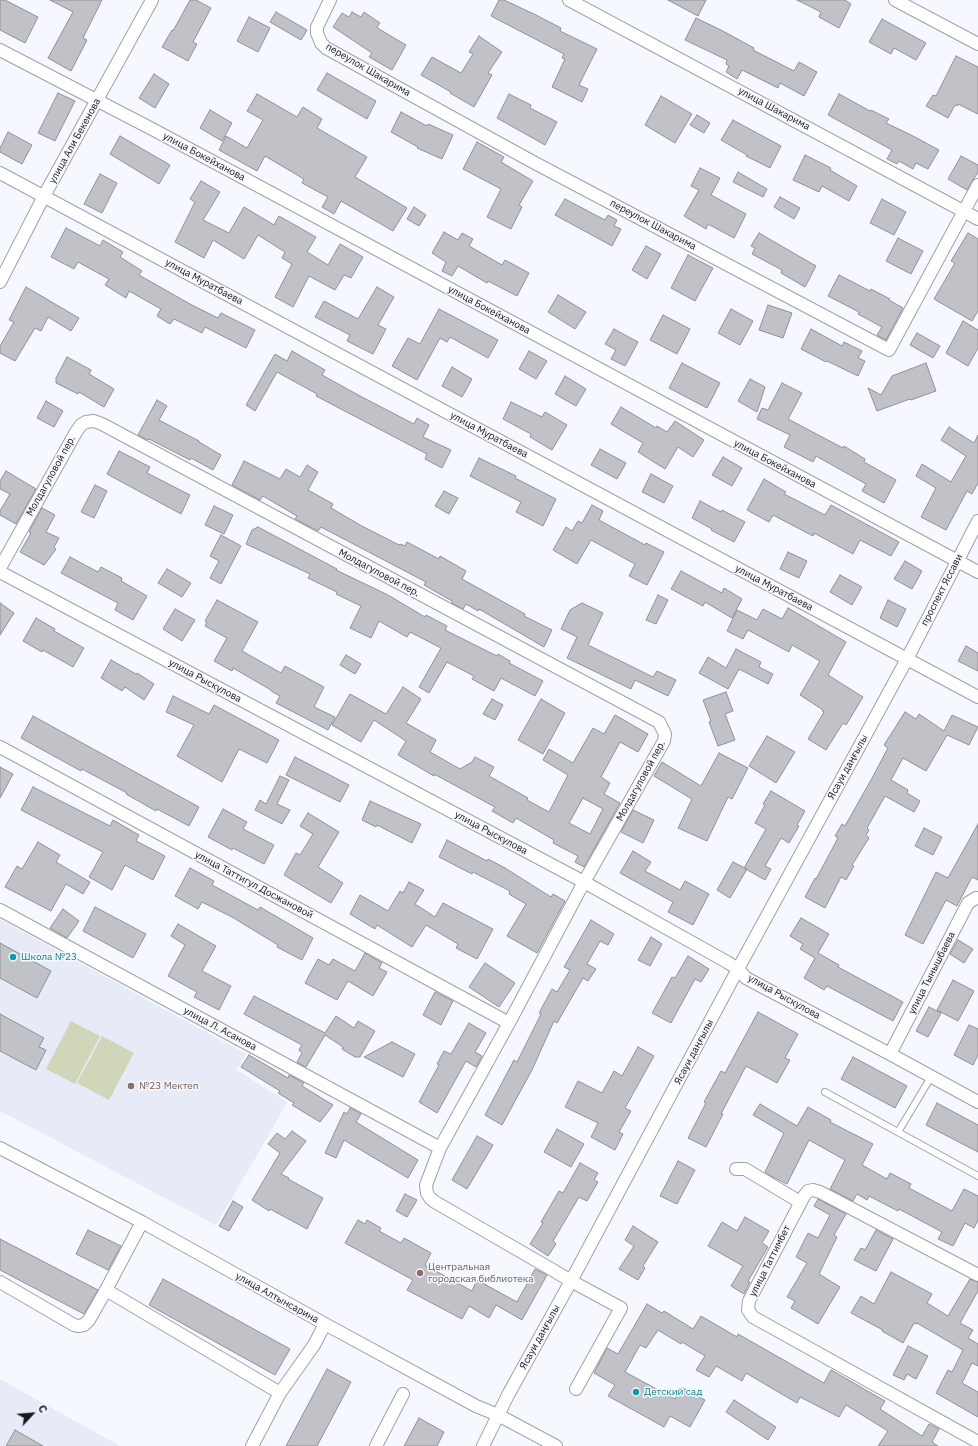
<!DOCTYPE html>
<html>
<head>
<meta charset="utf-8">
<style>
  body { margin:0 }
  #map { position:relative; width:978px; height:1446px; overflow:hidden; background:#f6f8ff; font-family:"IBM Plex Sans",sans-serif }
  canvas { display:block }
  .north { position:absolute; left:12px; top:1394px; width:40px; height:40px; -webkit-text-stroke:3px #f6f8ff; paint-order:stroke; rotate:64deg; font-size:11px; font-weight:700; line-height:16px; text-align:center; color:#17181a }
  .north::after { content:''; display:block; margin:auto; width:14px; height:18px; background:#17181a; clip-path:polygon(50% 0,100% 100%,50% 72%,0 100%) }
</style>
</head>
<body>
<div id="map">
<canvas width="978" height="1446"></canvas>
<div class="north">С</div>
</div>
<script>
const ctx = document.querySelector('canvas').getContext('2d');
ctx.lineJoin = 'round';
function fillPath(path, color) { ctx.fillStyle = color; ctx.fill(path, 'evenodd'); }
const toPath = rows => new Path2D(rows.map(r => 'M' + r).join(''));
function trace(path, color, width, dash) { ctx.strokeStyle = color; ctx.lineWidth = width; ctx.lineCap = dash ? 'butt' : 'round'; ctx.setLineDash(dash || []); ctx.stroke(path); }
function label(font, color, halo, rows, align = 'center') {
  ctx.font = font + ' "IBM Plex Sans",sans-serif'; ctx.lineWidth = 3; ctx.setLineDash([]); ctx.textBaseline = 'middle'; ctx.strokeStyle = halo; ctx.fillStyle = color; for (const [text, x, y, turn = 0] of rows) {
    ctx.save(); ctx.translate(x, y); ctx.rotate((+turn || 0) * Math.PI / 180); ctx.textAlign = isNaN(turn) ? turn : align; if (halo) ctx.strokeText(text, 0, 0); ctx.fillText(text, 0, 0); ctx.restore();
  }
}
const built = toPath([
  [0,919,246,1054,237,1070,287,1102,263,1145,216,1225,0,1111],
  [0,1379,120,1446,0,1446]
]);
const green = toPath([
  [71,1021,100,1036,75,1084,46,1069],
  [102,1036,134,1053,109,1100,77,1083]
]);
const building = toPath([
  [0,0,5,0,38,17,25,43,0,30,0,0],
  [50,0,102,0,83,38,87,40,71,71,48,58,73,12,50,0],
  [190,0,196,0,211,8,193,42,197,44,188,61,162,47,172,30,173,31,190,0],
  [499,0,504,0,536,15,561,28,560,31,597,49,579,85,588,89,582,102,552,87,565,59,562,58,564,54,491,16,499,0],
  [668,0,706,0,698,16,668,0],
  [797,0,845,0,851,4,839,28,819,17,821,12,797,0],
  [276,12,307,30,301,40,270,22,276,12],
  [352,12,361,17,364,12,380,23,377,27,379,29,406,45,392,70,369,57,372,53,333,27,342,13,349,17,352,12],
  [249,17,270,28,258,52,237,41,249,17],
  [696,18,721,30,754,48,753,50,794,71,799,62,817,72,804,96,780,83,778,88,742,70,737,79,726,72,729,66,726,64,727,60,685,40,696,18],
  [882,19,926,43,916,60,894,48,891,54,869,42,882,19],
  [479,36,502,52,488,73,492,75,474,107,450,93,451,92,421,75,432,57,461,73,473,54,469,52,479,36],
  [956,56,978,67,978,114,958,104,957,106,955,105,948,118,926,106,933,95,936,96,956,56],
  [327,73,376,101,367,119,317,90,327,73],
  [154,74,169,84,155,108,139,98,154,74],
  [58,93,75,101,55,141,38,133,58,93],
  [257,94,297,117,303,107,322,119,317,128,367,157,355,177,407,208,393,231,341,201,334,214,322,207,328,197,302,183,304,179,265,156,257,171,219,150,226,136,247,148,263,120,247,111,257,94],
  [509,94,531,105,530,108,557,122,545,145,497,118,509,94],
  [839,94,870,111,871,110,889,119,886,123,913,136,939,150,928,169,916,163,913,169,899,161,897,164,887,159,892,150,828,115,839,94],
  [661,96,692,114,675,143,645,125,661,96],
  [210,110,232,123,222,141,200,128,210,110],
  [401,112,427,126,428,124,453,135,442,159,417,148,418,147,391,132,401,112],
  [697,115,710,123,704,133,690,125,697,115],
  [733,120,781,146,770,168,746,156,747,155,721,140,733,120],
  [8,132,32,145,22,164,0,152,0,148,8,132],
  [120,136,170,165,159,184,110,154,120,136],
  [477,142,504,157,501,162,533,181,519,205,522,207,511,229,487,217,501,189,463,169,477,142],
  [805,155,831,168,830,170,857,186,849,201,822,186,819,192,793,180,805,155],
  [961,156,978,165,978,172,967,190,948,179,961,156],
  [700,168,720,178,711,195,746,214,734,238,708,224,706,229,684,216,699,190,691,186,700,168],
  [738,172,767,189,763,197,733,182,738,172],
  [100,174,117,183,102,213,84,204,100,174],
  [201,181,220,192,203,220,229,233,244,207,274,225,279,216,316,237,307,252,328,265,340,244,363,257,351,278,344,275,335,290,309,276,293,307,275,297,292,264,282,258,285,252,258,235,244,259,213,240,204,258,175,242,195,202,190,199,201,181],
  [780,197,800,208,794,219,774,207,780,197],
  [565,199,605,220,608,215,617,220,614,226,621,229,612,246,555,215,565,199],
  [882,199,906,212,894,235,870,223,882,199],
  [414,207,426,215,419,226,407,219,414,207],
  [66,228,100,246,103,240,123,252,120,257,142,271,139,275,190,304,218,318,221,313,255,330,246,348,205,327,202,333,174,319,170,324,157,316,161,309,129,291,126,298,105,285,109,279,78,262,74,269,51,257,66,228],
  [444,232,458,240,462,233,473,239,469,246,502,265,505,260,529,273,517,296,488,281,487,283,458,266,452,276,442,271,446,262,432,253,444,232],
  [759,233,816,266,805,287,781,273,782,270,752,254,755,248,751,246,759,233],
  [968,233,978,239,978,311,972,321,934,299,955,263,951,261,968,233],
  [898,238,923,251,911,274,886,261,898,238],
  [646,246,661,254,647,279,632,270,646,246],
  [688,255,713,268,695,301,671,288,688,255],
  [839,275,870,291,871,289,890,299,889,300,903,308,886,340,877,335,882,327,858,314,859,312,828,296,839,275],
  [26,287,79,318,71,331,48,317,41,331,35,328,15,361,0,353,0,346,14,322,9,320,26,287],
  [377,287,394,297,378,325,386,329,373,354,347,341,350,335,315,317,324,301,358,319,377,287],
  [558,295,586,312,575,329,548,312,558,295],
  [768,305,792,313,783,338,759,330,768,305],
  [439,309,498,340,488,358,450,337,447,342,440,338,417,380,392,366,408,338,420,344,439,309],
  [731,309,753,321,740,345,718,333,731,309],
  [663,315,690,329,677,354,650,340,663,315],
  [963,321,978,330,978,348,968,366,946,353,963,321],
  [614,329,638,342,625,366,611,359,616,350,605,344,614,329],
  [811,329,842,346,844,342,862,351,858,358,865,361,858,376,827,361,826,362,801,349,811,329],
  [917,333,940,346,933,358,910,345,917,333],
  [292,351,325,370,322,375,360,396,414,424,417,418,429,425,423,437,451,450,442,468,425,459,427,454,316,396,317,394,277,372,255,411,246,405,275,354,287,361,292,351],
  [529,351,547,361,536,379,519,369,529,351],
  [67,357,91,370,89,374,114,389,104,407,79,392,78,394,56,383,56,378,67,357],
  [682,363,720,383,707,408,669,388,682,363],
  [926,363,936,391,911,400,910,399,877,411,868,388,881,395,892,376,926,363],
  [452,367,472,379,462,397,442,386,452,367],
  [565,376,586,389,576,406,555,394,565,376],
  [750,379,765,387,757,412,738,401,750,379],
  [782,383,802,393,788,419,843,448,844,446,865,459,864,462,896,480,884,503,862,491,866,484,816,456,813,462,784,447,790,435,757,419,762,408,768,410,782,383],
  [157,400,167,406,159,420,199,441,199,442,221,455,213,470,191,458,190,460,149,439,148,440,138,435,157,400],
  [46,401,63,411,54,427,37,418,46,401],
  [511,402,542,417,545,412,567,425,552,450,530,437,531,434,503,419,511,402],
  [621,407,656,428,657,426,667,432,675,421,704,440,693,457,678,447,665,469,638,452,643,443,611,424,621,407],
  [949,427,974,443,978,435,978,483,972,494,967,491,946,530,921,517,936,488,916,476,922,464,951,482,966,456,941,440,949,427],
  [600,449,626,463,617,479,591,465,600,449],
  [119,451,150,467,147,473,190,495,181,514,107,474,119,451],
  [723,457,742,468,732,486,712,475,723,457],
  [479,458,516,476,515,478,556,499,543,526,516,512,521,502,470,476,479,458],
  [244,461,280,479,286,469,300,477,307,465,318,472,308,490,333,504,331,508,360,525,399,545,400,544,405,546,407,542,439,559,440,556,466,571,462,579,525,614,524,616,552,630,544,647,479,609,478,611,466,604,463,609,452,603,452,601,424,585,426,582,321,527,318,531,295,519,297,516,263,496,260,500,232,485,244,461],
  [6,471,36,489,16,524,0,515,0,511,10,494,0,489,0,481,6,471],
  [651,474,673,486,664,503,642,492,651,474],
  [764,479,786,492,784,494,825,515,831,505,899,542,891,556,860,540,853,554,814,533,813,536,773,515,769,522,747,510,764,479],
  [95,485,107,491,94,518,81,512,95,485],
  [444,491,458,498,449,514,435,506,444,491],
  [700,501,721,512,722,510,745,522,734,542,711,530,712,529,692,518,700,501],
  [592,505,603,511,599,520,645,545,646,543,664,552,647,585,629,576,635,564,591,540,577,564,553,550,566,527,572,531,578,521,582,523,592,505],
  [214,506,233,515,224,534,205,525,214,506],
  [42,508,55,515,46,532,59,538,54,547,56,549,45,564,44,565,20,552,31,533,29,532,42,508],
  [258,527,337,569,336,570,388,595,425,617,426,615,447,626,445,630,497,656,498,654,510,661,509,663,543,681,535,696,501,678,494,691,472,679,474,676,447,662,429,693,419,687,441,648,410,632,407,637,379,621,371,638,350,628,361,606,336,594,337,592,308,578,310,574,246,544,252,530,258,527],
  [221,535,241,546,221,584,210,578,219,561,210,556,221,535],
  [788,552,807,561,799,578,780,569,788,552],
  [70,557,98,572,101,567,122,578,121,581,147,596,133,620,115,610,118,603,61,573,70,557],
  [905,561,922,571,912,589,894,579,905,561],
  [167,569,191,583,182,597,158,583,167,569],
  [681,571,722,593,724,588,742,599,732,618,705,602,703,606,671,589,681,571],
  [840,575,862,587,852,605,830,592,840,575],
  [658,595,668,600,656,624,646,620,658,595],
  [217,600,258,622,242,651,281,673,285,666,324,687,314,707,335,717,328,730,276,703,280,696,271,691,271,690,233,668,232,671,214,661,227,638,205,626,207,622,205,621,217,600],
  [888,600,906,609,897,627,880,618,888,600],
  [0,603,14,613,0,635,0,603],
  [582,603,603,613,588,645,653,677,657,671,676,680,668,696,635,680,631,689,567,658,577,637,561,629,570,610,582,603],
  [788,608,846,642,828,675,863,697,846,725,843,723,826,750,808,739,824,712,822,711,823,710,800,695,820,661,792,645,789,652,748,630,743,639,727,631,737,610,757,620,763,609,782,619,788,608],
  [175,609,195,620,182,641,163,629,175,609],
  [36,618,55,629,54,631,84,648,73,667,43,650,42,652,23,641,36,618],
  [966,646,978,653,978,671,958,661,966,646],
  [736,649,761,662,759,667,773,674,768,684,739,669,728,689,699,673,708,657,726,668,736,649],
  [346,655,361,664,355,674,340,665,346,655],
  [111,660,136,674,137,673,154,684,144,700,125,687,122,691,101,678,111,660],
  [403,687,421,699,406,723,436,740,430,752,460,769,472,762,475,757,494,767,489,776,528,798,527,800,549,812,568,775,543,760,549,749,573,763,593,728,604,734,615,715,648,734,638,752,620,742,601,777,610,783,604,794,620,803,584,867,575,862,578,856,553,843,554,840,516,818,513,823,492,811,495,807,434,774,434,776,398,755,406,741,374,720,361,742,332,725,350,694,386,714,403,687],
  [583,798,603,809,590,834,569,823,583,798],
  [726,692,733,711,725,714,735,740,718,746,709,722,711,721,703,700,726,692],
  [173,696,209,714,214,705,279,740,267,763,239,749,222,782,177,756,194,725,166,712,173,696],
  [492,699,503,705,495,720,483,714,492,699],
  [541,699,565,713,543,754,518,740,541,699],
  [905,712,916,719,919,714,944,731,952,715,978,727,969,745,947,735,926,771,903,758,891,780,908,790,907,793,920,801,914,812,885,796,867,828,869,830,866,835,869,838,852,865,854,866,846,880,841,877,825,908,805,897,815,878,816,879,838,838,835,836,842,824,845,826,871,780,888,748,884,745,905,712],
  [33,716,199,807,189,826,157,809,156,811,126,794,127,793,82,769,81,771,21,738,33,716],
  [767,736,795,752,776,783,749,766,767,736],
  [719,753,748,768,732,799,728,797,707,841,678,828,692,799,654,776,662,762,701,786,719,753],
  [295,757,349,785,340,802,286,775,295,757],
  [0,767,13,774,0,798,0,767],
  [280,776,289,780,277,804,290,810,282,824,255,810,260,800,266,804,280,776],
  [33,787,110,826,113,820,139,835,136,841,165,856,153,880,125,865,112,890,89,877,103,852,21,810,33,787],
  [771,791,805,811,797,825,799,826,789,843,781,838,765,866,771,869,765,880,744,868,766,829,755,823,765,805,763,804,771,791],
  [370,801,421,824,412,843,377,825,376,827,362,820,370,801],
  [223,809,247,822,243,829,274,845,264,864,233,848,232,850,208,837,223,809],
  [633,810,654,820,643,843,621,832,633,810],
  [308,813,339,832,318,867,343,883,331,903,284,875,296,853,300,855,313,834,300,826,308,813],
  [978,824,978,880,972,877,957,906,946,900,923,944,905,935,936,872,948,878,978,824],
  [924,828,942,837,933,855,915,846,924,828],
  [447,840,487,861,488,859,505,868,551,897,553,894,565,901,537,953,507,936,526,904,509,894,510,891,473,872,472,874,439,857,447,840],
  [38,842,60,855,56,862,90,882,83,894,66,884,51,911,5,887,17,866,22,869,38,842],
  [633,851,651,862,645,871,680,890,685,881,709,894,693,925,668,912,673,902,620,873,633,851],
  [733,862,747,869,730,898,717,890,733,862],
  [190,868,214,881,212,885,258,910,260,907,313,938,302,960,277,947,278,945,232,917,202,902,198,909,175,896,190,868],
  [409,882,424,890,415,904,435,917,443,903,493,929,477,959,456,948,458,944,426,925,412,947,377,925,375,929,350,914,360,895,388,911,400,891,403,893,409,882],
  [95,907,146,934,133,958,83,931,95,907],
  [63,909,79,921,67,938,50,928,63,909],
  [801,918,829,934,818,953,839,965,838,967,903,1002,893,1021,827,986,824,990,804,978,815,958,800,949,803,944,790,936,801,918],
  [591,920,614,934,608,945,600,941,587,964,596,969,588,981,583,978,557,1023,554,1021,532,1070,502,1125,485,1115,514,1060,517,1062,541,1014,539,1013,552,989,557,992,570,970,564,967,591,920],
  [178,924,216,946,202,971,231,986,219,1010,194,997,197,992,168,976,185,945,171,936,178,924],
  [651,937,662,944,650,966,638,960,651,937],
  [958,940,973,949,964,963,950,954,958,940],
  [0,943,51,971,37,998,0,978,0,943],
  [365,953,382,963,379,968,387,972,373,996,348,981,337,1000,305,983,318,959,329,965,333,959,355,971,365,953],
  [688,956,709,969,701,982,695,979,671,1023,652,1013,672,977,675,978,688,956],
  [485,963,515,983,499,1007,469,987,485,963],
  [953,980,974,991,958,1021,937,1010,953,980],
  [435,992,453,1001,441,1025,423,1015,435,992],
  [254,996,325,1033,336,1016,354,1028,358,1021,375,1031,360,1057,355,1057,342,1049,343,1047,325,1035,306,1067,297,1062,302,1053,299,1050,302,1045,244,1014,254,996],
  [929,1007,941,1013,928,1037,916,1031,929,1007],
  [758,1012,798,1034,785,1058,790,1060,777,1083,746,1066,721,1114,723,1114,706,1147,688,1138,706,1103,704,1102,721,1071,725,1073,758,1012],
  [0,1014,44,1038,39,1047,46,1050,36,1070,0,1051,0,1014],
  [469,1023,486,1033,475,1052,482,1056,476,1067,466,1061,437,1113,419,1102,439,1065,437,1064,444,1051,451,1054,469,1023],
  [969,1025,978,1029,978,1055,973,1065,954,1055,969,1025],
  [392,1042,415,1054,403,1077,364,1057,392,1042],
  [638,1047,654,1056,625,1108,631,1111,619,1132,623,1134,615,1150,591,1137,598,1123,565,1107,578,1081,602,1093,614,1071,622,1076,638,1047],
  [249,1055,288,1078,289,1075,304,1083,302,1086,333,1105,320,1122,292,1105,294,1103,278,1093,280,1091,241,1067,249,1055],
  [853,1057,907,1086,895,1108,841,1079,853,1057],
  [937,1103,978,1125,978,1152,926,1125,937,1103],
  [760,1104,797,1126,808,1107,831,1120,830,1122,873,1144,862,1165,887,1179,890,1173,911,1184,909,1188,952,1211,964,1189,978,1196,978,1220,974,1228,965,1223,953,1246,938,1239,942,1232,899,1209,898,1211,869,1196,867,1200,857,1194,853,1201,830,1189,845,1160,809,1140,787,1184,769,1175,765,1172,784,1133,753,1115,760,1104],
  [350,1108,361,1114,356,1122,418,1160,408,1178,344,1140,336,1158,325,1153,344,1112,347,1114,350,1108],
  [557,1129,584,1144,571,1167,544,1152,557,1129],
  [292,1131,306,1141,281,1174,289,1178,288,1179,323,1198,307,1229,270,1209,269,1211,252,1200,280,1153,268,1144,277,1133,285,1139,292,1131],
  [477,1136,493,1145,467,1189,452,1180,477,1136],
  [678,1161,695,1170,677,1204,660,1196,678,1161],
  [580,1163,598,1173,594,1180,598,1182,587,1201,579,1197,553,1241,556,1244,548,1256,530,1244,543,1223,541,1222,559,1191,563,1193,580,1163],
  [405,1194,417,1200,407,1217,396,1211,405,1194],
  [818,1199,846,1214,834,1235,837,1237,819,1274,840,1287,818,1324,791,1308,795,1301,787,1297,807,1263,796,1257,808,1233,818,1238,830,1215,814,1206,818,1199],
  [233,1201,243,1207,229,1231,219,1226,233,1201],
  [745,1217,769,1231,762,1243,768,1247,748,1281,750,1282,744,1294,731,1286,743,1266,708,1246,722,1222,737,1231,745,1217],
  [358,1220,365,1224,367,1220,381,1228,379,1231,401,1243,404,1238,431,1253,425,1265,472,1291,477,1280,517,1302,535,1269,547,1275,522,1320,496,1305,489,1318,469,1306,462,1319,407,1290,413,1280,345,1243,358,1220],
  [633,1226,658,1242,643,1266,645,1268,638,1280,619,1269,634,1246,625,1240,633,1226],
  [88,1230,121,1246,108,1270,76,1254,88,1230],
  [876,1230,893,1239,876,1271,854,1260,861,1248,865,1250,876,1230],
  [0,1239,98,1290,84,1314,0,1270,0,1239],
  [891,1272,932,1294,927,1303,948,1316,970,1279,978,1282,978,1291,960,1323,973,1330,968,1338,978,1344,978,1366,972,1363,962,1383,978,1392,978,1417,936,1393,948,1370,952,1372,963,1350,917,1323,916,1324,914,1323,903,1343,882,1331,883,1330,851,1313,861,1296,874,1304,891,1272],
  [163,1279,290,1349,275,1375,149,1305,163,1279],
  [647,1304,662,1313,664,1311,693,1329,701,1316,737,1337,738,1334,824,1383,831,1370,885,1401,880,1409,922,1436,929,1424,939,1429,932,1442,938,1446,878,1446,888,1431,846,1405,839,1417,800,1397,797,1403,746,1373,742,1381,716,1366,709,1377,696,1370,705,1356,682,1342,681,1344,658,1330,646,1348,640,1345,625,1372,675,1399,681,1387,705,1400,690,1427,670,1416,664,1427,608,1396,615,1385,594,1373,607,1348,618,1354,647,1304],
  [908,1346,928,1356,916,1379,907,1374,904,1380,893,1375,908,1346],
  [327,1369,351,1382,317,1446,286,1446,327,1369],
  [734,1400,776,1427,768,1440,726,1412,734,1400],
  [419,1418,444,1432,437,1446,404,1446,419,1418],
  [15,1430,43,1446,6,1446,15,1430]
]);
const service = toPath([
  [825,1092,978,1176],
  [898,1132,931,1077]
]);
const minor = toPath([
  [330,0,317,27,317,33,321,43,326,48,533,162,889,350,978,185],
  [569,0,978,219],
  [895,0,978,44],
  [0,50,154,130,978,572],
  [0,173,978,697],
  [0,282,44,196,152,0],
  [0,568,76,432,81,425,86,422,94,421,102,424,659,722,665,734,664,741,584,882,509,1023,440,1148,426,1185,427,1193,430,1198,435,1202,551,1269,571,1281,621,1308,576,1389],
  [0,572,584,882,727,962,738,969,746,978,759,985,890,1054,978,1102],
  [0,747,509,1023],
  [0,910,440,1148],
  [890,1054,968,903,976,898,978,898],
  [0,1148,142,1222,325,1324,476,1406,498,1415,556,1446],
  [736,1169,745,1169,800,1202],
  [978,1275,820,1192,813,1190,808,1191,804,1196,749,1301,748,1310,753,1317,978,1442],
  [0,1282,74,1325,78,1326,84,1325,89,1320,106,1290,142,1222],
  [106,1290,280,1393],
  [252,1446,280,1393,314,1345,325,1324],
  [376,1446,403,1394],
  [483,1446,508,1395,571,1281,738,969,907,659,978,521]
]);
const markers = [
  [13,957,4,"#0f9aa8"],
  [131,1086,4,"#8d6e63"],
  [420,1273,4,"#8d6e63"],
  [636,1392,4,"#0f9aa8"]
];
const streetNames = [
  ["переулок Шакарима",368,70,30],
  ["улица Шакарима",774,109,28],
  ["улица Али Бекенова",75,141,-61],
  ["улица Бокейханова",204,157,28],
  ["переулок Шакарима",653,225,28],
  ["улица Муратбаева",204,282,28],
  ["улица Бокейханова",489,310,28],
  ["улица Муратбаева",489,435,28],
  ["улица Бокейханова",775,464,28],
  ["Молдагуловой пер.",51,476,-61],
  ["Молдагуловой пер.",379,573,28],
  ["улица Муратбаева",774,588,28],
  ["проспект Яссави",942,590,-63],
  ["улица Рыскулова",205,681,28],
  ["Ясауи даңғылы",848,767,-61],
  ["Молдагуловой пер.",641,781,-61],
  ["улица Рыскулова",491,833,28],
  ["улица Таттигул Досжановой",254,885,28],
  ["улица Тынышбаева",932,973,-63],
  ["улица Рыскулова",784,997,29],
  ["улица Л. Асанова",220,1029,28],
  ["Ясауи даңғылы",694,1052,-62],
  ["улица Таттимбет",770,1261,-63],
  ["улица Алтынсарина",277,1298,29],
  ["Ясауи даңғылы",540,1337,-61]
];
const cultureNames = [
  ["Школа №23",21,957],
  ["Детский сад",644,1392]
];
const educationNames = [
  ["№23 Мектеп",139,1086],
  ["Центральная",428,1267],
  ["городская библиотека",428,1279]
];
fillPath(built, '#e7ebf8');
fillPath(green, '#cfd7b8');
fillPath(building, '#c0c2c8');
trace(building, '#8f9197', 1);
trace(service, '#9fa1a7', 8);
trace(minor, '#9fa1a7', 14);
trace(service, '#fff', 6);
trace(minor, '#fff', 12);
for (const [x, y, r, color] of markers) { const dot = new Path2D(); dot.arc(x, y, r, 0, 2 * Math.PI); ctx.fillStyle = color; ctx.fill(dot); trace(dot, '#f6f8ff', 1.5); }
label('10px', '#17181a', '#f6f8ff', streetNames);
label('10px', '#0d838f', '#f6f8ff', cultureNames, 'left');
label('10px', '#785e54', '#f6f8ff', educationNames, 'left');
</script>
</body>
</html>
